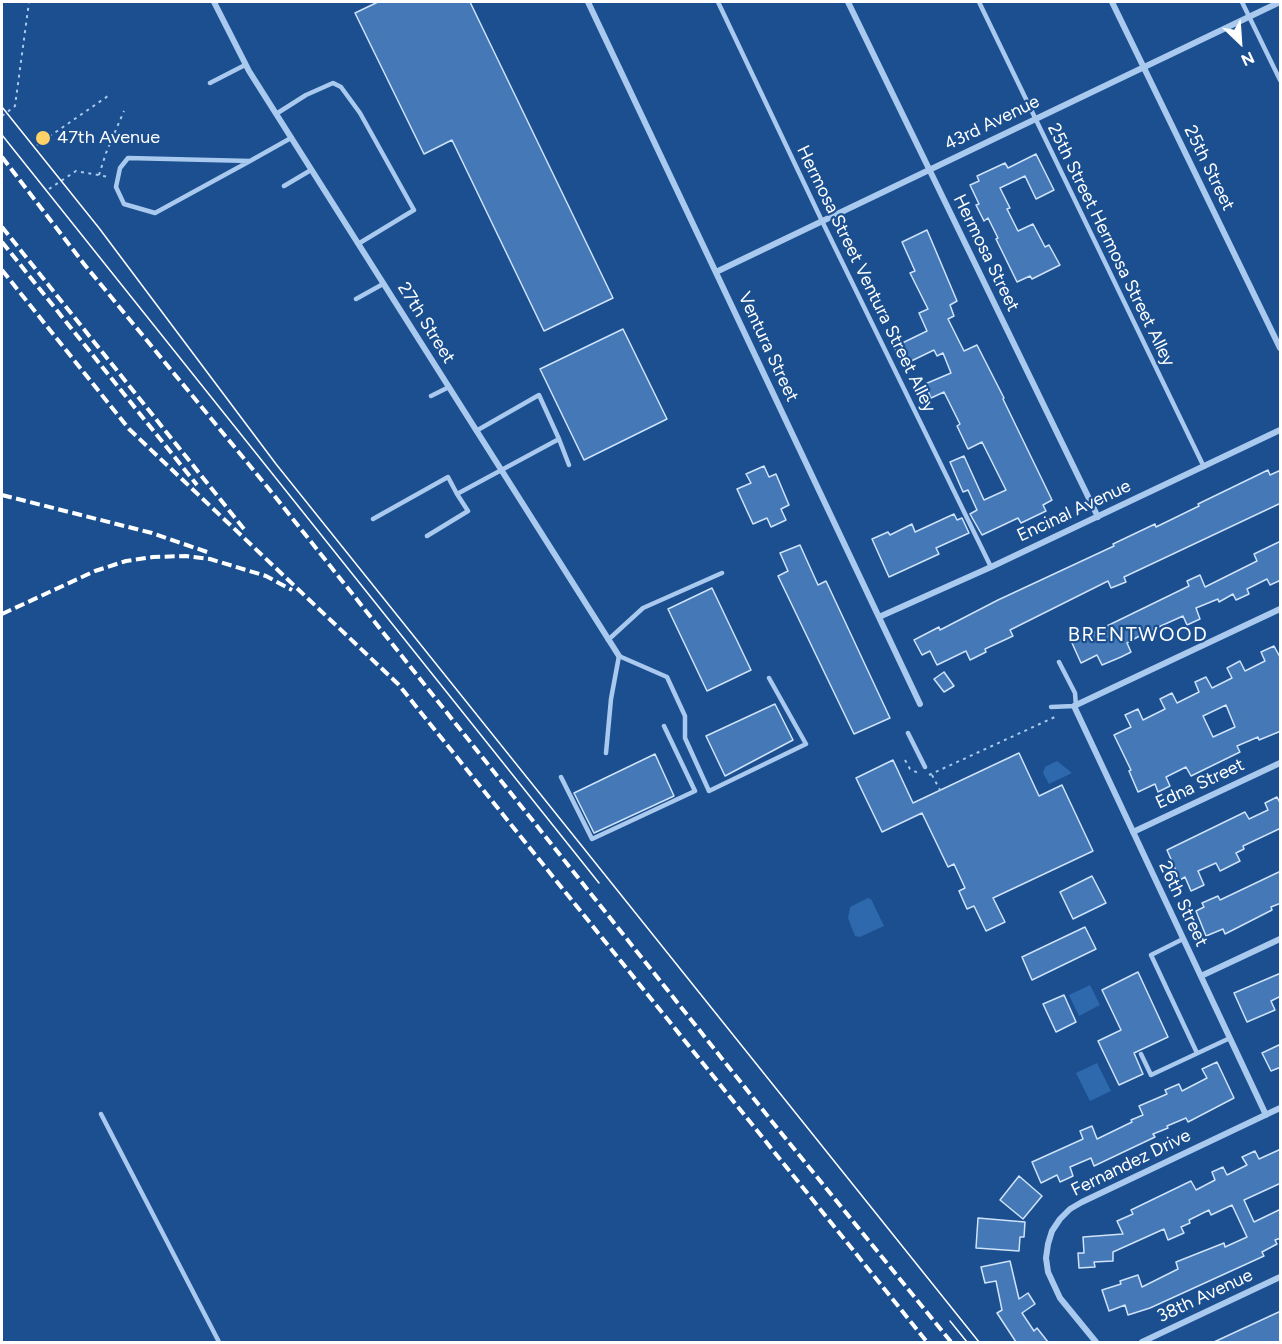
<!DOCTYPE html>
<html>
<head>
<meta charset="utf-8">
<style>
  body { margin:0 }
  #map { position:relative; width:1282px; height:1344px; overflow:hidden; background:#1b4f8f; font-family:Figtree,sans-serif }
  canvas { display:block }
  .frame { position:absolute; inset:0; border:3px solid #fff; pointer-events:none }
  .north { position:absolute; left:1210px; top:12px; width:60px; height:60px; -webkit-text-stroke:4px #1b4f8f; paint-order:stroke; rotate:155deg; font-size:16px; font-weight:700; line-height:24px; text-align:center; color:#fff }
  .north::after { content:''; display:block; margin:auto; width:21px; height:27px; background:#fff; clip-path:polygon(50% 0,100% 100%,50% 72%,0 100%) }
</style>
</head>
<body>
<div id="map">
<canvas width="1282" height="1344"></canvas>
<div class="frame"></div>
<div class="north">N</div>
</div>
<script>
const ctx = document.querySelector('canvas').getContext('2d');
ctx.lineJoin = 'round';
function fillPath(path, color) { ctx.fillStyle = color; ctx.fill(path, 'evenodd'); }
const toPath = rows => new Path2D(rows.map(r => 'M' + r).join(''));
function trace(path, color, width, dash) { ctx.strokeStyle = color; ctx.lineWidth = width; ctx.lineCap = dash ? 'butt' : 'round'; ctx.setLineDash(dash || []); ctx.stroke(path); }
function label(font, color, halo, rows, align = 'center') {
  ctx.font = font + ' Figtree,sans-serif'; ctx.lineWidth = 4.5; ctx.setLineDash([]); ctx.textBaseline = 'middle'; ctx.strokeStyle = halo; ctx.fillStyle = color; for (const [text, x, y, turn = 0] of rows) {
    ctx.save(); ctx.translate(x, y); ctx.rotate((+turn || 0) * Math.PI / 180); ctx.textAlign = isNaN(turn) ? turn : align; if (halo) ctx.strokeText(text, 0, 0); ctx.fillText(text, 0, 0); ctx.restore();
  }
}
const green = toPath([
  [1057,761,1072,773,1049,784,1043,773,1045,767],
  [868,898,871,899,884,926,860,937,855,936,848,918,850,907],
  [1090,985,1100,1005,1079,1016,1069,995],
  [1097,1063,1111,1091,1090,1101,1076,1073]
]);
const building = toPath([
  [378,2,470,2,613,298,544,331,452,140,424,154,355,13,378,2],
  [1036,154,1054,190,1036,199,1025,176,1000,188,1010,208,1007,209,1018,231,1033,224,1045,247,1049,245,1060,265,1032,279,1030,276,1017,282,996,239,998,238,988,218,984,221,976,205,979,204,970,185,979,181,977,176,1005,163,1008,168,1036,154],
  [927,230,957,301,950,305,954,316,948,319,964,351,977,345,1004,398,1003,399,1052,500,1043,505,1046,511,1021,523,1018,518,982,535,970,514,977,510,968,490,963,492,950,462,964,456,984,500,1006,490,982,442,968,449,957,426,960,424,944,392,931,398,925,384,951,373,943,353,937,356,934,350,903,365,894,347,927,331,919,313,928,309,910,273,915,271,902,242,927,230],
  [623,329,667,419,584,460,540,369,623,329],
  [764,466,769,477,776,474,789,505,781,509,786,520,771,527,767,518,753,524,737,489,751,483,746,474,764,466],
  [1268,470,1270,475,1281,470,1281,503,1124,577,1126,582,1111,588,1108,581,1010,630,1013,636,985,649,986,652,970,660,966,651,937,665,930,651,922,655,914,640,939,627,940,630,998,600,1114,546,1113,544,1155,524,1156,527,1199,506,1198,504,1268,470],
  [954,514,957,520,962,518,969,533,936,548,939,554,889,577,872,539,888,532,890,535,912,524,915,532,954,514],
  [1281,541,1281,580,1270,585,1267,579,1247,589,1249,594,1236,600,1233,594,1219,602,1218,599,1196,608,1200,619,1187,625,1183,616,1143,634,1127,643,1131,652,1121,657,1102,665,1097,655,1081,663,1072,643,1189,586,1187,581,1200,575,1205,587,1257,561,1254,554,1281,541],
  [800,545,818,585,826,581,890,718,854,734,778,576,788,571,780,553,800,545],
  [712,588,751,670,707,691,668,609,712,588],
  [1274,646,1281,659,1281,731,1259,740,1258,737,1237,746,1240,752,1191,776,1186,767,1166,777,1170,786,1158,792,1155,784,1138,792,1129,771,1131,770,1114,735,1131,727,1125,715,1138,709,1143,720,1165,709,1160,699,1172,693,1177,703,1199,692,1195,682,1206,677,1212,688,1232,678,1227,668,1240,661,1245,671,1265,661,1261,652,1274,646],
  [1226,705,1235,727,1213,737,1203,716,1226,705],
  [944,672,954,686,944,692,934,679,944,672],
  [775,704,793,740,725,776,706,736,775,704],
  [1019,753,1039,796,1062,785,1093,851,993,898,1005,922,986,931,974,906,967,909,959,891,965,888,954,864,948,867,922,813,882,832,856,778,893,760,913,803,1019,753],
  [655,754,674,796,594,833,574,793,655,754],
  [1277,797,1281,805,1281,828,1243,846,1244,849,1236,853,1240,861,1220,871,1216,863,1198,871,1204,885,1191,891,1185,877,1180,880,1167,850,1245,812,1249,819,1268,810,1265,803,1277,797],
  [1281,871,1281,903,1271,907,1272,910,1225,934,1223,929,1206,936,1196,911,1204,907,1202,903,1218,896,1220,900,1281,871],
  [1092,876,1106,903,1073,919,1060,892,1092,876],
  [1085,927,1096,949,1032,980,1022,957,1085,927],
  [1138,972,1168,1037,1134,1053,1143,1074,1119,1085,1098,1041,1121,1030,1102,990,1138,972],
  [1281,973,1281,996,1271,1001,1275,1010,1247,1022,1234,993,1281,973],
  [1064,995,1076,1022,1056,1032,1043,1004,1064,995],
  [1281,1044,1281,1067,1271,1071,1262,1053,1281,1044],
  [1217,1062,1234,1098,1188,1122,1186,1118,1167,1126,1168,1128,1153,1134,1155,1137,1094,1166,1091,1158,1070,1167,1073,1176,1060,1182,1057,1175,1041,1183,1032,1162,1083,1139,1080,1131,1092,1126,1097,1139,1132,1122,1131,1120,1143,1115,1139,1106,1167,1094,1165,1090,1179,1084,1182,1091,1207,1078,1202,1069,1217,1062],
  [1281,1149,1281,1183,1244,1200,1254,1222,1281,1209,1281,1238,1275,1240,1277,1244,1262,1252,1264,1256,1150,1308,1128,1315,1125,1305,1109,1311,1102,1290,1121,1284,1120,1281,1138,1275,1142,1287,1178,1269,1176,1262,1224,1243,1225,1247,1247,1237,1232,1205,1211,1215,1209,1210,1189,1220,1190,1223,1181,1227,1184,1233,1168,1240,1164,1229,1113,1252,1113,1261,1094,1262,1095,1267,1079,1268,1078,1253,1084,1253,1083,1237,1123,1234,1117,1221,1133,1214,1131,1210,1191,1181,1196,1190,1215,1180,1212,1172,1223,1167,1227,1175,1247,1165,1242,1157,1255,1151,1259,1159,1281,1149],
  [1019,1176,1042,1196,1023,1219,1000,1200,1019,1176],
  [978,1218,1025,1222,1024,1237,1020,1237,1019,1251,976,1248,978,1218],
  [1010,1261,1019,1299,1028,1293,1035,1304,1022,1313,1034,1331,1037,1328,1048,1342,1016,1342,997,1313,1002,1310,996,1281,985,1283,981,1267,1010,1261],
  [1281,1311,1281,1342,1214,1342,1242,1329,1281,1311]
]);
const path = toPath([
  [2,116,15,106,29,2],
  [37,145,108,96],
  [99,175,106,153,124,111],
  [49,189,76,171,109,177],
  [905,760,910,769,918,773],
  [929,775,1057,716],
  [932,775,940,790]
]);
const service = toPath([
  [718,2,822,221,991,567],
  [979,2,1204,467],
  [1242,2,1280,80],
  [210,83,245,65],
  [276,114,306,95,333,83,341,87,360,113,414,210,358,244],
  [250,161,128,158,120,168,116,187,124,204,155,213,250,161,291,138],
  [284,186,311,170],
  [356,299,383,284],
  [431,396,449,387],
  [476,431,539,395,559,439],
  [373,519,448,477,457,494],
  [427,536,468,511,457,494,559,439,569,465],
  [608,640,643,608,722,573],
  [1059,662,1075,693,1076,706],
  [1051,707,1074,706],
  [908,733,925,767],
  [606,753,611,699,619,656,667,677,685,716,685,738,709,791,806,744,769,678],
  [561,777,592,839,695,791,664,726],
  [1183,939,1151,955,1197,1053],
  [1141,1054,1151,1075,1230,1038],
  [101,1114,219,1342]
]);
const minor = toPath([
  [214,2,249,71,619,656],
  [588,2,920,704],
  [848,2,1098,517],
  [1112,2,1280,348],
  [716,272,1280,2],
  [879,617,991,567,1280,430],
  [1133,832,1280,763],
  [1201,976,1280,939],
  [1266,1115,1074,706,1280,609],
  [1096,1342,1060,1298,1048,1272,1046,1258,1048,1244,1052,1231,1060,1219,1070,1209,1082,1202,1280,1108],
  [1142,1342,1280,1277]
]);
const tram = toPath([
  [2,107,99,228,276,464,979,1342],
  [2,135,599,883],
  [950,1321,967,1342]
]);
const rail = toPath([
  [2,157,84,264,269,489,774,1124,951,1342],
  [2,227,244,529],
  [2,242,197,485],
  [2,270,129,429,398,684,927,1342],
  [2,495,152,533,210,553],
  [2,614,95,571,126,561,153,557,186,556,210,559,266,576,292,590]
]);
const markers = [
  [43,138,8,"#ffd166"]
];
const streetNames = [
  ["43rd Avenue",992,123,-26],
  ["25th Street",1209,168,64],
  ["25th Street Hermosa Street Alley",1111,245,64],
  ["Hermosa Street",986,253,64],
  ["Hermosa Street Ventura Street Alley",866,279,64],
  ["27th Street",426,323,58],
  ["Ventura Street",768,347,65],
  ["Encinal Avenue",1074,511,-25],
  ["Edna Street",1200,784,-25],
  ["26th Street",1183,904,65],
  ["Fernandez Drive",1131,1163,-26],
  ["38th Avenue",1205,1296,-25]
];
const poiNames = [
  ["47th Avenue",57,138]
];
const neighbourhoodNames = [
  ["BRENTWOOD",1138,635]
];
fillPath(green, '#2e69ad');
fillPath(building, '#4478b7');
trace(building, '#cfe3fa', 1.5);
trace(path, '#a9c9ee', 2, [3, 4.5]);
trace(service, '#a9c9ee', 4.5);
trace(minor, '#a9c9ee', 6);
trace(tram, '#fff', 1.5);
trace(rail, '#fff', 4, [10, 4.5]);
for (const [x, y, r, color] of markers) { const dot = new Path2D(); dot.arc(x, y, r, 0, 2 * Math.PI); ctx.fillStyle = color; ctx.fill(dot); trace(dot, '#1b4f8f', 2); }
label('18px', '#fff', '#1b4f8f', streetNames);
label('18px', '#fff', '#1b4f8f', poiNames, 'left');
ctx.letterSpacing = '1.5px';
label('20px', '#fff', '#1b4f8f', neighbourhoodNames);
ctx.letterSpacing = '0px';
</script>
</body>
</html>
